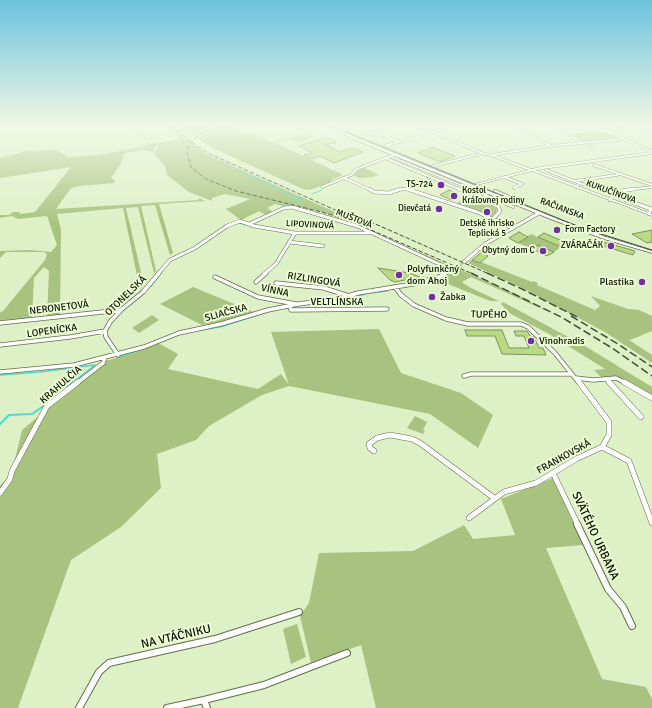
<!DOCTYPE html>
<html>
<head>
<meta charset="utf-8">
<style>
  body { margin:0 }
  canvas { display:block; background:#def0c6 }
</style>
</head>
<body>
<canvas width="652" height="708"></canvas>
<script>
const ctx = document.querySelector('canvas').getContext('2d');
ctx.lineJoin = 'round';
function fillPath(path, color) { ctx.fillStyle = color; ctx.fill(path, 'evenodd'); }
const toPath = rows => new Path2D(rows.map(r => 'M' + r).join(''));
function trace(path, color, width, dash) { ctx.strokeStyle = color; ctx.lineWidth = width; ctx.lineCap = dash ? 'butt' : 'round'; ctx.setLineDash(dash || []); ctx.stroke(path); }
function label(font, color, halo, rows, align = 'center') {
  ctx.font = font + ' Signika,sans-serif'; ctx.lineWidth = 4; ctx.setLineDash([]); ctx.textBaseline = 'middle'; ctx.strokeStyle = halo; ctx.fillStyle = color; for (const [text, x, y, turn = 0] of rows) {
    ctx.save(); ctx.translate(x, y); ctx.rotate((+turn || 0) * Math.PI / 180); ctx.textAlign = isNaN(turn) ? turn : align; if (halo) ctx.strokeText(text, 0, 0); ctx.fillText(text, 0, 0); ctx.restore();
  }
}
const green = toPath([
  [129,125,131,125,148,140,151,144,179,139,179,137,168,125,172,125,184,138,209,155,366,226,329,214,290,204,289,205,293,206,282,207,283,206,275,204,267,208,273,212,266,215,259,211,241,220,226,209,250,199,225,194,212,198,212,201,189,192,167,175,165,166,154,153,159,144,155,147,153,152,143,150,125,153,120,165,111,178,115,181,114,183,79,186,71,188,56,209,198,200,199,198,205,201,159,204,173,253,170,255,155,205,141,206,156,271,154,273,138,207,126,208,144,285,140,290,123,208,57,214,61,230,60,315,47,316,49,271,44,267,34,278,32,318,0,321,0,312,3,311,45,260,47,254,44,252,6,252,0,258,0,251,30,250,51,252,57,245,47,216,18,219,12,216,0,218,0,215,9,215,13,212,20,212,19,214,35,212,71,167,0,178,0,158,27,151,57,150,68,157,98,155,149,145,148,141],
  [182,125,210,125,194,135],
  [218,125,228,125,244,134,250,132,269,141,274,142,309,133,317,136,299,142,289,139,276,143,343,175,331,180,331,182,310,190,303,189,217,150,198,139,203,134],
  [596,131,600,133,606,132,621,139,583,142,569,134],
  [360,168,365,168,379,175,372,177,359,178,353,175],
  [472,196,496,206,497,209,496,213,490,217,471,208,455,204],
  [294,206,321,213,355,224,453,267,445,266,375,233,319,213],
  [531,234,561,247,554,252,538,245,532,249,518,243],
  [471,260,480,263,481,262,532,282,533,281,538,283,537,285,595,310,600,306,591,296,628,309,639,310,652,316,652,331,635,338,630,340,626,338,652,355,652,363,605,332,524,289,468,263],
  [459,269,518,295,549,312,471,277,462,282,469,287,499,301,490,301,438,280],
  [193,287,254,312,224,321,202,325,160,304],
  [503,302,585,346,652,387,652,395,621,378,612,376,601,377,594,370,605,369,549,334,511,314,501,304],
  [152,315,159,320,139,333,132,328],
  [379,329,401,373,461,393,493,415,478,448,430,414,289,386,262,395,209,426,196,440,157,454,161,488,121,527,71,560,18,708,0,708,0,486,12,472,22,430,106,361,142,350,158,343,178,354,168,369,258,389,281,374,289,385,271,332],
  [415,416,427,422,423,430,425,431,423,434,407,428],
  [553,478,584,545,546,548,602,679,646,687,652,699,652,708,376,708,361,645,311,663,300,616,309,603,319,553,413,551,464,525,473,539,515,535,501,499],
  [297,624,306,657,291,664,283,629]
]);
const streamFar2 = toPath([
  [239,171,300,199,303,198],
  [312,194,322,190],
  [291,204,300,199],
  [284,207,289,205],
  [234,225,239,223,245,225],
  [197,248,207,242],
  [160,274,163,271]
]);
const streamFar1 = toPath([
  [131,304,151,286,161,273],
  [310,304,340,301,369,293,387,291],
  [200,330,220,327,267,312],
  [118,357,145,348],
  [0,375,40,372,94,365],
  [72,383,95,365]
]);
const stream = toPath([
  [67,387,73,382],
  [0,424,9,415,32,414,45,405]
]);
const building = toPath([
  [327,137,337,142,326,145,341,152,352,148,363,152,334,163,320,156,312,159,304,155,312,153,299,146,327,137],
  [432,147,455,156,440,162,418,153,432,147],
  [449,190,455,193,459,196,452,200,440,195,449,190],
  [652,230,652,242,647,243,632,234,652,230],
  [519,232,528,237,518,243,509,238,519,232],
  [544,233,567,243,561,247,538,237,544,233],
  [595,240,611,244,635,251,633,255,593,243,595,240],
  [538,245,554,252,547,256,532,249,538,245],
  [482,252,488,256,480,263,472,260,482,252],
  [378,268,409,273,420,277,395,282,390,280,378,268],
  [465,330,502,330,509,348,529,348,524,336,516,336,514,331,527,331,531,337,534,337,539,348,543,348,546,355,502,354,495,336,467,336,465,330]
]);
const minorTunnel = toPath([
  [456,268,464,262]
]);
const pedestrianFar1 = toPath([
  [392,157,473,190]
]);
const pedestrian = toPath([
  [471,189,513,207]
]);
const minorFar4 = toPath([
  [416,125,484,154,491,155,531,170],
  [515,125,550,146],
  [552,125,592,148],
  [596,125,652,152],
  [634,127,652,136],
  [637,129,652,127],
  [607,130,634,127],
  [356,135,376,133,399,142],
  [384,146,432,133],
  [491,155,550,146,625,139],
  [385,158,461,190],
  [594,165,652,185],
  [433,166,476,155],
  [546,170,579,183,576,187],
  [504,177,522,184,514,188],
  [344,178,371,190],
  [575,181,617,175],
  [579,183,600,190],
  [322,187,351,175,357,169,396,154],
  [398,190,403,189,413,190],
  [627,190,652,187]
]);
const minorFar3 = toPath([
  [369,189,374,192,389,193,401,189],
  [407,189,477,212,513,228],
  [459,189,498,206,500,211,493,219],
  [597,189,613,195,610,200],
  [609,193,634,189],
  [613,195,651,209,649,214],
  [249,224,284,208,292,207,357,226,452,270],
  [289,242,323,246],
  [464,262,485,244,539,213],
  [158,274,170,260,195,248,227,226,240,221,254,226,295,233,372,233],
  [264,274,276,264,295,233],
  [444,274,456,268]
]);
const minorFar2 = toPath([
  [215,277,258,297,296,304],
  [256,282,266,273],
  [276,283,324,288,349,296],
  [395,287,401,295,414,305,446,319,468,324,521,324,528,327,555,353,579,383],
  [290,306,291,310,387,309],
  [0,323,121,310],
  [0,345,70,337,105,331],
  [118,355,106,337,105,331,110,322,121,310,143,292,159,273],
  [0,372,74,365,144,347,179,333,221,324,268,310,298,304,338,299,358,293,413,284,439,277,446,273],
  [464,376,471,374,571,374],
  [576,378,593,380,616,378,626,383],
  [606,379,610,383],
  [77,383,103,363,105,358]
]);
const minorFar1 = toPath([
  [609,382,641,417],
  [624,382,652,398],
  [602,447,629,461,652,523],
  [374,451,370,448,369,444,377,438,390,435,412,439,420,443,494,498],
  [553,473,578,525],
  [0,493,10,479,12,471,47,406,78,382],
  [469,518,504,492,536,483,576,459,602,447,609,435,609,422,579,382]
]);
const minor = toPath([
  [577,524,608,589,623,607,632,626],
  [204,700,264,685,347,653],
  [79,708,99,672,109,663,215,639,299,612],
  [167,708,204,700,207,708]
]);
const tertiary = toPath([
  [652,152,652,154,535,170,652,214,652,216,532,171,477,185,475,184,540,167,652,152]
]);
const secondary = toPath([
  [326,125,330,125,355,137,555,218,606,237,652,251,652,253,604,239,553,220,353,139,326,125],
  [494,190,496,190,517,199,514,200,494,192,494,190]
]);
const tram = toPath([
  [330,125,582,228,652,250]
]);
const railFar1 = toPath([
  [173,125,187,139,210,154,342,213],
  [214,125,195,138,190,144,187,152,191,167,206,179,236,191,322,212,350,221,473,274],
  [339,209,368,222],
  [364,219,489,274]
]);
const rail = toPath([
  [471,273,563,318,612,348,652,376],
  [487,273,522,289,577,317],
  [571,316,618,344,652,367]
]);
const markers = [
  [441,185,4,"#712fa4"],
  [454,196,4,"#712fa4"],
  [439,209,4,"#712fa4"],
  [487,212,4,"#712fa4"],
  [557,230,4,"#712fa4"],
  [611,246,4,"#712fa4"],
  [543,251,4,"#712fa4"],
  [399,275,4,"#712fa4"],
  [642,282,4,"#712fa4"],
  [432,297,4,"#712fa4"],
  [531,341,4,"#712fa4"]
];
const farPoinames = [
  ["TS-724",433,185],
  ["Kostol",462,191,"left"],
  ["Kráľovnej rodiny",462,201,"left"],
  ["Dievčatá",431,209],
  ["Detské ihrisko",487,224,"center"],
  ["Teplická 5",487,234,"center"],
  ["Form Factory",565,230,"left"],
  ["ZVÁRAČÁK",603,246],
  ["Obytný dom C",535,251]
];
const farStreetnames = [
  ["KUKUČÍNOVA",611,192,20],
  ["RAČIANSKA",562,209,21],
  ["MUŠTOVÁ",354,219,21],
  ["LIPOVINOVÁ",310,225,3]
];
const poiNames = [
  ["Polyfunkčný",407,269],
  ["dom Ahoj",407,281],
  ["Plastika",634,282,"right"],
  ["Žabka",440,297],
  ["Vinohradis",539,341]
];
const streetNames = [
  ["RIZLINGOVÁ",314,280,9],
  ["VÍNNA",275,291,12],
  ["OTONELSKÁ",126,296,-44],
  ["VELTLÍNSKA",337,302],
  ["NERONETOVÁ",59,308,-7],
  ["SLIAČSKA",226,313,-15],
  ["TUPÉHO",489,315,1],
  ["LOPENÍCKA",52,331,-8],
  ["KRAHULČIA",61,385,-41],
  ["FRANKOVSKÁ",564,457,-29]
];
const nearStreetnames = [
  ["SVÄTÉHO URBANA",595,536,65],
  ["NA VTÁČNIKU",176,637,-13]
];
fillPath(green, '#a8c37f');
trace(streamFar2, '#4edacd', 1);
trace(streamFar1, '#4edacd', 1.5);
trace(stream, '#4edacd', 2);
fillPath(building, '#b8db82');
trace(building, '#809069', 1);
trace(minorTunnel, '#becea9', 3, [3, 1.5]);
trace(pedestrianFar1, '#61704b', 2.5);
trace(pedestrian, '#61704b', 3);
trace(minorFar4, '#61704b', 3);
trace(minorFar3, '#61704b', 4);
trace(minorFar2, '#61704b', 5);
trace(minorFar1, '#61704b', 6);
trace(minor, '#61704b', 8);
trace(tertiary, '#61704b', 1);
trace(secondary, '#61704b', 1.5);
trace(pedestrianFar1, '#fff', 1.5);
trace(pedestrian, '#fff', 2);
trace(minorFar4, '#fff', 2);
trace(minorFar3, '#fff', 3);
trace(minorFar2, '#fff', 3.5);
trace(minorFar1, '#fff', 5);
trace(minor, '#fff', 6);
fillPath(tertiary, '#fff');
fillPath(secondary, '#fff');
trace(tram, '#444d39', 1);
trace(railFar1, '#444d39', 1, [4.5, 2]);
trace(rail, '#444d39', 1.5, [8, 3.5]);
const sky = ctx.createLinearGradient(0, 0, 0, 224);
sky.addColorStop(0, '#6ac3dd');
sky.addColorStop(0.56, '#f0f8e5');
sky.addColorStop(1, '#f0f8e500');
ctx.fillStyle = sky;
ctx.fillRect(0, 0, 652, 224);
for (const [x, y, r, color] of markers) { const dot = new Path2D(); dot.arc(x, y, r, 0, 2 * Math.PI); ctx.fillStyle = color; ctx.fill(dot); trace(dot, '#ecfdd3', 1.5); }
label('9px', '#0a0f03', '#ecfdd3', farPoinames, 'right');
label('9px', '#0a0f03', '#ecfdd3', farStreetnames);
label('10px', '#0a0f03', '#ecfdd3', poiNames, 'left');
label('10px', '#0a0f03', '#ecfdd3', streetNames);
label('12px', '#0a0f03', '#ecfdd3', nearStreetnames);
</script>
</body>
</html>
